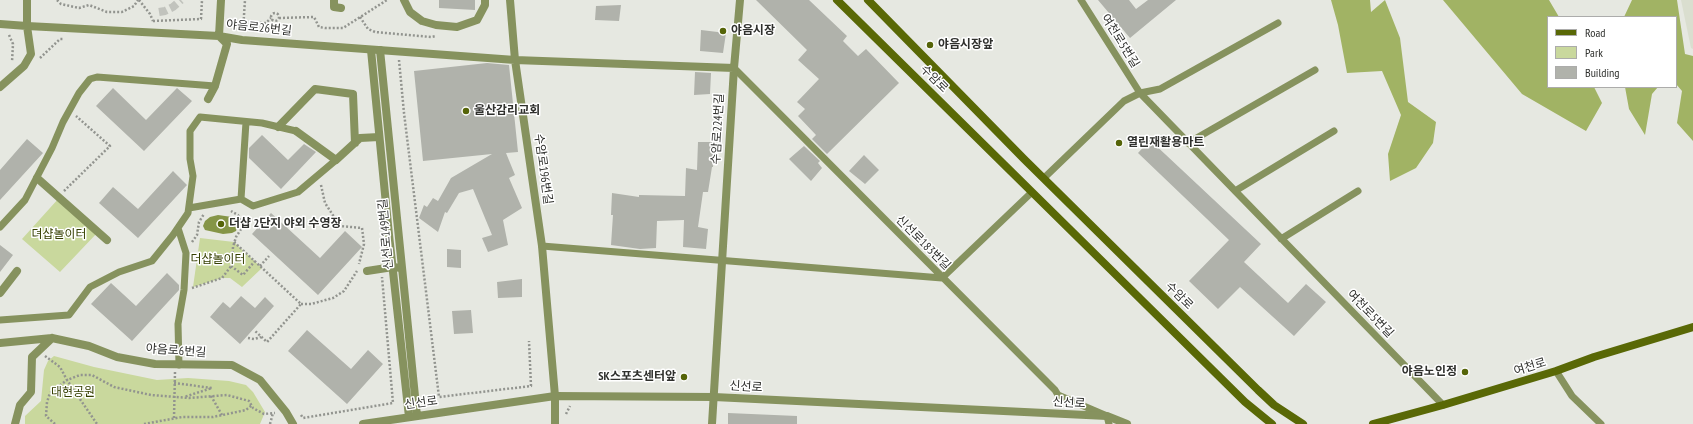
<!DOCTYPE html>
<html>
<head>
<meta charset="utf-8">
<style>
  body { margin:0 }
  #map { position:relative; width:1693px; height:424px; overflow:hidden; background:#e6e8e1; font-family:"PT Sans Narrow",sans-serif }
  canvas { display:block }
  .legend { position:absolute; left:1547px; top:16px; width:130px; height:72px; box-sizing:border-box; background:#fff; border:1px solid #acacab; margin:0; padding:5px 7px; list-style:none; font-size:12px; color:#2f302d }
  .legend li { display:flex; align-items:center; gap:8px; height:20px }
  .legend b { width:20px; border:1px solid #acacab }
</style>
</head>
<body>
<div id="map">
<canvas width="1693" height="424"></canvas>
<ul class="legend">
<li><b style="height:5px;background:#596806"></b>Road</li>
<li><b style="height:11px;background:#c9d89d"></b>Park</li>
<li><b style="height:11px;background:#b0b2ab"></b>Building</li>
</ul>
</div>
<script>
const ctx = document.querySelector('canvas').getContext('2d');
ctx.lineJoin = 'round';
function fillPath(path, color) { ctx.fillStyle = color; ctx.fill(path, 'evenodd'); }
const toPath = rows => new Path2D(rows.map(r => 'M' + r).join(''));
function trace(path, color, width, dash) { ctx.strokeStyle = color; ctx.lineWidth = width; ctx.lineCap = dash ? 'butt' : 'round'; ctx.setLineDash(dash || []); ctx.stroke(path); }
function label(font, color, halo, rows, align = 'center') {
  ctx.font = font + ' "PT Sans Narrow","Noto Sans KR",sans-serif'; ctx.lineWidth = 3; ctx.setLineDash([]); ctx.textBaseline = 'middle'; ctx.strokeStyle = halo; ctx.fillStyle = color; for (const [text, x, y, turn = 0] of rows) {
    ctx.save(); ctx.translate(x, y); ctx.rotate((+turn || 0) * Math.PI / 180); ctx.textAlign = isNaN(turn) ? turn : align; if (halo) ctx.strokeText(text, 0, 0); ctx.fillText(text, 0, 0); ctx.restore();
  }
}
const built = toPath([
  [1681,0,1693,0,1693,49,1691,48]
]);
const green = toPath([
  [59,198,98,232,60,272,22,239],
  [200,238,234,242,262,268,242,287,230,278,222,278,193,287],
  [54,356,94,367,157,380,188,378,229,381,246,385,253,392,265,412,260,424,25,424,25,416,41,401,44,370,48,361]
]);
const forest = toPath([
  [1331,0,1370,0,1371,12,1385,0,1400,38,1408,102,1436,122,1433,143,1416,168,1390,181,1388,154,1401,115,1382,71,1347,73,1338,25],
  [1443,0,1549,0,1559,17,1548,17,1548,87,1594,87,1602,103,1586,131,1522,94],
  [1632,0,1677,0,1685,54,1693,56,1693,141,1677,123,1682,91,1676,84,1676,17,1624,17],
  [1625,87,1658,87,1652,94,1645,135,1629,109]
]);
const water = toPath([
  [218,215,232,217,237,220,239,223,236,231,232,233,223,234,205,230,203,226,205,221,210,217]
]);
const building = toPath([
  [439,0,475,0,475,10,439,8],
  [756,0,809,0,847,36,843,41,858,56,866,49,899,83,827,154,812,139,816,135,798,116,805,109,797,102,819,79,798,60,807,50],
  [1098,0,1129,0,1136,9,1148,0,1176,0,1130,38],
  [621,5,619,21,595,20,596,6],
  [701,30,726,33,723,53,700,51],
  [487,63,509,65,518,152,506,153,515,175,509,178,522,208,503,220,508,245,488,252,482,238,492,235,473,189,459,193,447,213,445,212,438,232,419,218,424,205,427,207,433,198,438,201,451,178,492,154,423,161,414,71],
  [695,72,711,73,710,94,694,95],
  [113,88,146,120,177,88,192,101,144,151,96,106],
  [262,135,288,160,304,144,316,152,281,189,249,158,249,148],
  [27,139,43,153,0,200,0,170],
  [1150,140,1261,244,1244,262,1288,303,1306,284,1326,302,1294,336,1240,287,1218,309,1189,281,1229,240,1138,153],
  [698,142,714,142,713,167,712,167,708,192,703,192,698,227,708,229,706,249,683,247,684,220,657,221,656,248,640,249,611,245,613,215,611,215,612,193,639,197,639,195,685,196,686,168,697,170],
  [804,146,820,161,818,163,822,168,811,181,789,159],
  [864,155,879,170,865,184,849,171],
  [173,171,187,185,138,238,99,203,113,187,138,209],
  [271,213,320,258,345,231,362,247,318,295,252,234],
  [0,245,13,255,0,272],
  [447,249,461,250,461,268,447,267],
  [167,273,179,285,179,290,132,341,91,304,111,283,136,306],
  [522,279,522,297,498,298,497,282],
  [241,296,255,308,265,297,274,306,240,344,210,317,223,302,230,308],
  [471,310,473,333,454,334,452,311],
  [307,330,351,369,368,350,383,364,347,404,288,351],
  [728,413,797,416,797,424,728,424]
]);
const minorTunnel = toPath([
  [159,12,165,11,173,7,181,0]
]);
const path = toPath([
  [57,0,61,4,79,8,89,5,107,12,122,12,134,6,138,0],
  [139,0,150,14,153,21],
  '271 17a4 4 0 1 1 8 0a4 4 0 1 1-8 0Z',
  [360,17,368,29,375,32,431,37,436,36],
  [279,18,314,17,319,27,325,28,343,28,387,0],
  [153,21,201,19,202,0],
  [243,31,245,0],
  [255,31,256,23,266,23,271,18],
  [9,35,13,44,12,62],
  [40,58,60,39,63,39],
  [399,60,404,113,439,397,531,386,529,341],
  [321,185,325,203,340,226,362,228,364,244,359,264],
  [64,191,110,146,76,116],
  [192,242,197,235,199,222,204,214],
  [234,242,301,304,267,342,254,330],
  [231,266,243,275,255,261],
  [260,266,269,256],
  [192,288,222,278,232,265,233,247,236,237,243,226,238,215,231,211],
  [301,304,311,304,333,298,344,291,357,271],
  [248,338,254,339,261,337],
  [45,356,60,367,67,380,80,375,92,375,114,387,151,395,189,398,227,395,249,401,253,408,264,414,275,413],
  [174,383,212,388,184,397],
  [211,396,222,415],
  [566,414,570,406],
  [301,415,303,418,393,403,382,277],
  [174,418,175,372],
  [55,424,46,416,47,402,50,393,67,380,97,424],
  [144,424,182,417,213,417,246,410,252,405],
  [270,424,273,413]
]);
const service = toPath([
  [1081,0,1140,93,1443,405],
  [734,68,1055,390,1058,395,1107,416,1109,424],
  [1188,143,1315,70],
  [1044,178,1124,101,1140,93,1160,89,1278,23],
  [1235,191,1334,131],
  [241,199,253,206,298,192,336,160],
  [189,208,241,199,246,122],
  [0,227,25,200,52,148,63,122,79,93,90,79,97,77,215,86],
  [178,228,186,253,184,290,178,324,179,365],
  [1281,239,1358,191],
  [542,246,942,278,1031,193],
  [0,320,69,315,90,287,119,272,152,261,173,235,188,213,193,176,190,159,190,131,200,117,262,123,296,131],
  [1556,371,1572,396,1601,424]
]);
const minor = toPath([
  [334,0,334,7,341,8],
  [404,0,410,12,422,21,436,25,457,27,477,20,485,5,485,0],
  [510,0,515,60,542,246,555,396],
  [27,26,219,36,242,40,515,60,734,68],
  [219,36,221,0],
  [208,99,215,86,227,44,219,36],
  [278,127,315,89,353,94,355,143],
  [296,131,336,160,360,138,379,137],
  [37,178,107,240],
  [367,271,393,267,401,268],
  [0,293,17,271],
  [0,343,52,338,89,346,117,357,155,364,232,365,260,380,286,412,293,424],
  [15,424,20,405,31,392,32,357,52,338],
  [712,424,734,68,740,0]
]);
const tertiary = toPath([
  [0,24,27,26],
  [371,50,389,235,409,417],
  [380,50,417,416],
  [0,87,24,66,31,54,27,26,27,0],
  [555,396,555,424],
  [363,424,555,396,714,397,1107,416,1127,424]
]);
const secondary = toPath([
  [837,0,1245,402,1272,424],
  [868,0,1024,159,1258,390,1274,405,1303,424],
  [1373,424,1443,405,1556,371,1594,357,1693,327]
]);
const markers = [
  [723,31,4,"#556408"],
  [930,45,4,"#556408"],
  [466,111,4,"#556408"],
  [1119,143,4,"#556408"],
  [221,224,4,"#556408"],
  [1465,372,4,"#556408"],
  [684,377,4,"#556408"]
];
const streetNames = [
  ["야음로26번길",259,28,6],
  ["여천로5번길",1120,41,58],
  ["수암로",934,79,45],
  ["수암로224번길",718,129,-87],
  ["수암로196번길",543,169,82],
  ["신선로149번길",386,234,-95],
  ["신선로183번길",923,243,45],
  ["수암로",1179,296,45],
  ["여천로5번길",1370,314,46],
  ["야음로6번길",176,351,4],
  ["여천로",1530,367,-17],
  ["신선로",746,387,3],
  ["신선로",421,403,-8],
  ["신선로",1069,403,3]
];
const poiNames = [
  ["야음시장",731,31],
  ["야음시장앞",938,45],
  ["울산감리교회",474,111],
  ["열린재활용마트",1127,143],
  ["더샵 2단지 야외 수영장",229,224],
  ["야음노인정",1457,372,"right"],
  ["SK스포츠센터앞",676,377,"right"]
];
const parkNames = [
  ["뎌샵놀이터",59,235],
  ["더샵놀이터",218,260],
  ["대현공원",73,393]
];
fillPath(built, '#dadecf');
fillPath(green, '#c9d89d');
fillPath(forest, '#a1b364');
fillPath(water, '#859547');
fillPath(building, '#b0b2ab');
trace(minorTunnel, '#c1c3bd', 8, [8, 4]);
trace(path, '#92948f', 2.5, [2, 2]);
trace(service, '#86925e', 7);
trace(minor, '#86925e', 8);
trace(tertiary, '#86925e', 8);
trace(secondary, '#596806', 8);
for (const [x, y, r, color] of markers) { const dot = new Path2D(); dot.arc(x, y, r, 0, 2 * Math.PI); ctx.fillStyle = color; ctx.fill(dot); trace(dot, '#fff', 1.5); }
label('12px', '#2f302d', '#fff', streetNames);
label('bold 12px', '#2f302d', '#fff', poiNames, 'left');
label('12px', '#353f00', '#fff', parkNames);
</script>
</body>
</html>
